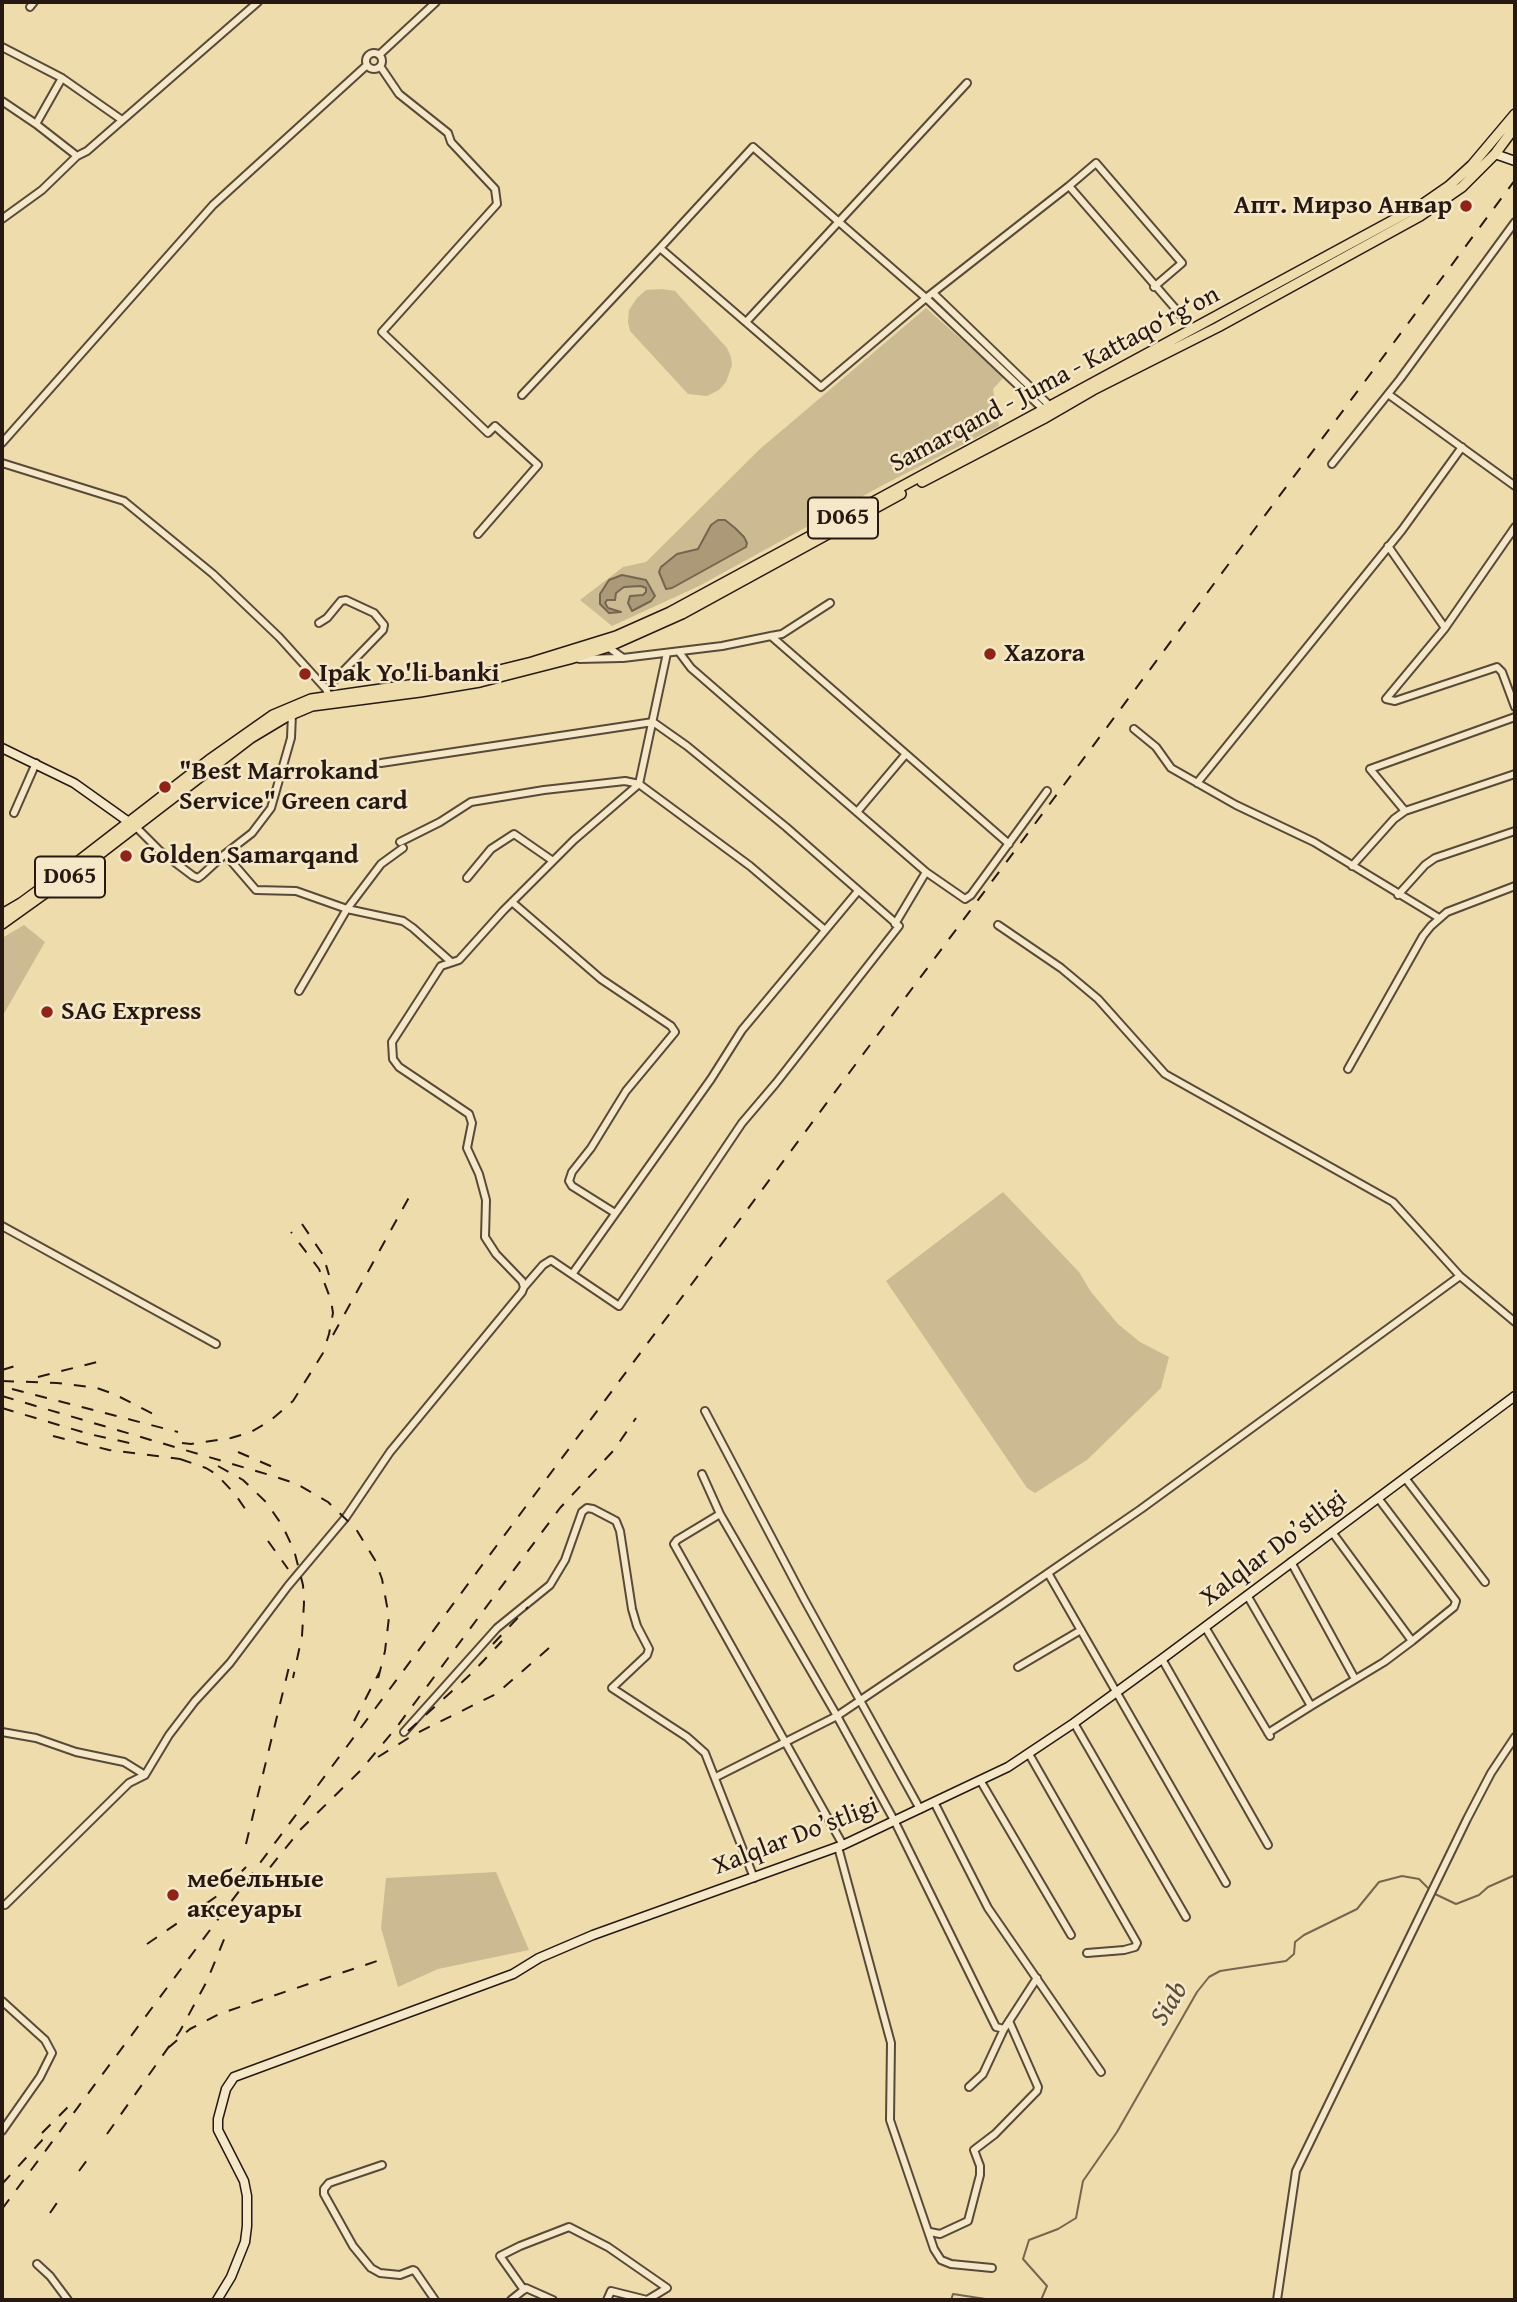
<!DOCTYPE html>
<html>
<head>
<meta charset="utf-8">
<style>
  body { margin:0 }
  #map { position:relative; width:1517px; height:2302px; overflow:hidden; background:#eedcac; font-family:"Gentium Book Plus",serif }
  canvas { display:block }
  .frame { position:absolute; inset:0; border:4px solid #281812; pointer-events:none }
</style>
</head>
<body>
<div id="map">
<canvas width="1517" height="2302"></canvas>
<div class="frame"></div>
</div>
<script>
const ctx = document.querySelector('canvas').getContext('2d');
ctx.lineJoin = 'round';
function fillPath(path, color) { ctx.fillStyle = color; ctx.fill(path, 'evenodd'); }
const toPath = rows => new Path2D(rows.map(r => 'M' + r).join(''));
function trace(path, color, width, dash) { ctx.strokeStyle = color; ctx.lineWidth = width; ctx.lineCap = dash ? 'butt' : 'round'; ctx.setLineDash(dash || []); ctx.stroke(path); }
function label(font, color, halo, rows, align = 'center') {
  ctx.font = font + ' "Gentium Book Plus",serif'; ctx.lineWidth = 5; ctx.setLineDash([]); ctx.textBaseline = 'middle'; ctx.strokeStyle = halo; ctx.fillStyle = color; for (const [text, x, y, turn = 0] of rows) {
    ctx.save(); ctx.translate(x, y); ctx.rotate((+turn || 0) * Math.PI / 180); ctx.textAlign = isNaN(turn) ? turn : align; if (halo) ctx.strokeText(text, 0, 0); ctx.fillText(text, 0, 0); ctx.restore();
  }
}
const green = toPath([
  [662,289,675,291,727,348,731,357,732,365,726,382,719,390,707,396,688,394,630,331,628,322,629,310,637,298,646,290],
  [926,308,1004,377,993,389,999,426,883,485,699,586,612,626,580,600,623,567,646,562,760,449],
  [24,925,45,942,2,1017,2,938],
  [1003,1192,1079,1272,1091,1292,1118,1324,1140,1342,1169,1357,1161,1388,1087,1460,1035,1493,1027,1488,886,1281],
  [496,1872,529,1950,438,1969,398,1987,381,1928,386,1878]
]);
const water = toPath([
  [718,520,725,520,735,528,744,537,747,543,746,547,672,588,666,589,659,572,661,567,677,554,698,549,711,525,718,520],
  [622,575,646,580,655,596,651,601,632,611,628,603,630,596,643,595,646,592,646,588,641,586,624,587,616,593,615,600,607,600,605,603,608,608,621,612,609,613,600,604,600,594,609,580,622,575]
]);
const stream = toPath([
  [1435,1894,1456,1904,1479,1895,1488,1887,1515,1875],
  [951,2300,953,2294,992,2300],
  [1041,2300,1047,2286,1023,2259,1029,2240,1058,2229,1076,2218,1083,2181,1117,2132,1197,1992,1209,1977,1220,1971,1286,1961,1294,1954,1295,1942,1304,1935,1357,1909,1379,1882,1402,1876,1419,1879,1431,1891]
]);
const street = toPath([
  [30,7,34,2],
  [2,47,62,78,36,124],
  '366 61a8 8 0 1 1 16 0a8 8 0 1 1-16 0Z',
  [379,55,436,2],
  [380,66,399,94,448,133,451,142,495,189,497,204,382,332,488,433,495,426,538,465,478,534],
  [62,78,122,120],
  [2,101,36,124,77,156,42,190,2,219],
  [77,156,87,151,258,2],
  [1069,186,1193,329],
  [933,293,1050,406],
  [746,322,967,83],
  [1388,394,1515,486],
  [522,395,660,248],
  [1044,410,926,298,821,387,660,248,753,147,926,298,1069,186,1096,163,1182,263,1154,287],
  [2,443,213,205,367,65],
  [2,463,124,501,213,574,279,637,326,689,330,699],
  [1332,464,1400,379,1515,222],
  [1515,527,1445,628,1386,699,1395,701,1497,667,1502,672,1515,707],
  [1388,546,1445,628],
  [319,623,327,618,341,601,346,600,374,613,384,625,383,630,326,689],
  [771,636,1009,844],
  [608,647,623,658,722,646,771,636,782,634,830,603],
  [679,652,691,668,926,872,965,899,971,895,1047,791],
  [579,659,621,658],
  [1134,729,1156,747,1171,768,1236,805,1314,842,1439,918],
  [381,763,653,722,687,746,786,827,899,926,776,1083,742,1123,619,1306,551,1260,543,1265,524,1287],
  [1197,783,1402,530,1462,447],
  [1405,811,1370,769,1515,717],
  [857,812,905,755],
  [14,813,36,763],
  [136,827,160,851,193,876,198,878,202,875,225,854,252,833,271,808,291,738,292,714],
  [400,842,440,822,471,802,544,790,625,781,639,784,750,866,825,930],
  [225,854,256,890,296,891,347,909,403,921,413,928,450,961],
  [1352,866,1394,819,1405,811,1515,774],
  [467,878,491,849,514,834,553,861],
  [1398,895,1425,865,1435,858,1515,831],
  [512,902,601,979,671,1026,675,1032,626,1091,591,1148,572,1172,569,1181,572,1186,615,1213],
  [895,924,926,872],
  [998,925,1061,968,1098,999,1165,1074,1393,1202,1460,1276,1515,1322],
  [299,991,347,909,381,864,403,848],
  [1348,1069,1423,936,1431,926,1447,912,1515,886],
  [2,1226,216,1344],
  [573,1273,711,1079,742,1030,858,891],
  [705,1411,804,1599,920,1809],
  [702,1474,720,1514,837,1716,895,1822,996,2027,1004,2029],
  [1405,1478,1485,1582],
  [1378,1498,1456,1601,1454,1607,1412,1641],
  [720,1514,677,1540,674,1544,843,1845],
  [1291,1562,1355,1679],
  [1048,1573,1226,1883],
  [1247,1595,1311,1706,1384,1662,1412,1641,1332,1532],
  [1205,1627,1270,1736],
  [1162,1659,1268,1845],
  [1018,1667,1081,1630],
  [1074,1723,1186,1917],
  [2,1732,36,1738,76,1752,124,1762,145,1775],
  [404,1732,497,1628,550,1585,565,1560,582,1512,587,1508,593,1509,616,1521,620,1531,632,1609,637,1626,649,1649,647,1655,612,1688,687,1737,705,1753,754,1878],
  [1268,1733,1311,1706],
  [1029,1754,1137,1943,1135,1947,1124,1950,1087,1953],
  [716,1777,837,1716,1003,1604,1141,1509,1460,1276],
  [980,1780,1071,1935],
  [934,1802,988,1908,1101,2072],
  [838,1847,891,2043,890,2120,934,2249,941,2260,951,2264,992,2268],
  [5,1905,129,1783,145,1775,169,1735,195,1701,230,1663,288,1586,346,1517,390,1452,522,1292,524,1287,522,1281,496,1254,485,1237,486,1200,479,1174,467,1148,472,1123,469,1114,399,1067,393,1059,392,1042,441,966,459,960,503,911,574,840,639,784,667,653],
  [2,2001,45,2040,52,2053,40,2077,2,2131],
  [969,2087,983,2074,1004,2029,1037,1978],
  [382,2165,329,2183,324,2189,324,2194,353,2246,371,2268,380,2273,400,2275,413,2270,415,2271,435,2300],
  [930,2232,940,2234,968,2221,980,2175,980,2166,974,2150,995,2134,1037,2091,1038,2087,1009,2021],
  [37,2264,50,2276,68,2300],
  [524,2290,500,2256,520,2246,569,2227,608,2247,667,2288,647,2300,611,2291,607,2300],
  [511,2300,526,2288,553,2300],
  [1277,2300,1296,2171,1467,1819,1491,1773,1515,1737]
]);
const secondary = toPath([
  [1495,154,1515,161],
  [2,748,74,783,133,825],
  [217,2300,231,2277,245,2242,247,2226,247,2196,244,2181,218,2130,218,2119,226,2089,234,2077,513,1974,539,1958,593,1935,843,1845,1008,1767,1074,1723,1162,1659,1515,1396]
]);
const primary = toPath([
  [922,482,1043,419,1093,390,1218,327,1420,216,1462,187,1495,154,1515,127],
  [2,914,21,903,81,859,209,760,273,715,311,699,479,675,532,662,616,636,670,612,1423,204,1449,186,1472,165,1515,114],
  [2,924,104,851,251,738,286,717,312,706,420,692,480,682,570,659,608,647,682,614,901,494]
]);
const rail = toPath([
  [302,1224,323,1255,329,1275],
  [333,1335,413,1190],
  [2,1370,18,1365],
  [38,1377,101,1361],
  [2,1381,57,1383,97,1388,114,1394,159,1417],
  [12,1389,178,1432],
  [2,1396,273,1476,297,1484,328,1502,356,1529,375,1560,382,1579,389,1617,385,1651,378,1679],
  [2,1408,89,1434,134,1444],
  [53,1436,109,1450,180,1459],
  [182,1443,191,1444,231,1438,251,1432,270,1421,293,1401,323,1353,329,1334,333,1313,331,1300,319,1269,291,1232],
  [238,1452,275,1468],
  [180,1459,206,1468,216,1474,235,1494,248,1513],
  [218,1466,243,1480,266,1502,282,1525,294,1550,303,1585,304,1603,302,1636,293,1678],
  [268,1541,288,1569],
  [493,1644,528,1607],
  [354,1721,380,1671],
  [408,1731,472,1673,502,1641],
  [378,1757,415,1734,496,1694,556,1642],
  [246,1844,289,1667],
  [255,1886,301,1829,360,1771,396,1728,560,1508,614,1450,636,1418],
  [147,1944,220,1894,246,1867],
  [168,2048,190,2029,219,2014,380,1960],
  [42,2133,72,2103],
  [107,2134,180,2031,207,1981,225,1937],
  [79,2171,90,2156],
  [2,2184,46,2136],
  [2,2209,1515,180],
  [50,2213,63,2194]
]);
const markers = [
  [1466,206,7,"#8f2418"],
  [990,654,7,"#8f2418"],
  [305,674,7,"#8f2418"],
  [165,787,7,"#8f2418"],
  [126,856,7,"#8f2418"],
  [47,1012,7,"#8f2418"],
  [173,1895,7,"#8f2418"]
];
const shields = [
  [843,518,70],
  [70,877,70]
];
const shieldNames = [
  ["D065",843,518],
  ["D065",70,877]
];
const poiNames = [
  ["Апт. Мирзо Анвар",1452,206,"right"],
  ["Xazora",1004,654],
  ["Ipak Yo'li banki",319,674],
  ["\"Best Marrokand",179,772],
  ["Service\" Green card",179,802],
  ["Golden Samarqand",140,856],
  ["SAG Express",61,1012],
  ["мебельные",187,1880],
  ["аксеуары",187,1910]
];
const streetNames = [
  ["Samarqand - Juma - Kattaqo‘rg‘on",1055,380,-28],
  ["Xalqlar Do’stligi",1274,1549,-37],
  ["Xalqlar Do’stligi",796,1837,-21]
];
const waterNames = [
  ["Siab",1170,2004,-58]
];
fillPath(green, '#ccbb92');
fillPath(water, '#ab9978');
trace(water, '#77654f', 2);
trace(stream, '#77654f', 2);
trace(street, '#5a4938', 10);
trace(secondary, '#281812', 11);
trace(primary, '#281812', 12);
trace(street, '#f4e8c9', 6);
trace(secondary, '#f4e8c9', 8);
trace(primary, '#eedcac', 9);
trace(rail, '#281812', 2, [12, 12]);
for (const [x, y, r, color] of markers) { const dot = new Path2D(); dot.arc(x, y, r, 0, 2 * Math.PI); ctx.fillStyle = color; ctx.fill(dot); trace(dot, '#f4e8c9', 2.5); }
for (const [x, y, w] of shields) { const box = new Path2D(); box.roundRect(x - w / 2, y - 20.5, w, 41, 5); ctx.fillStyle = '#f4e8c9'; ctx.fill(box); trace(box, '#281812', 2); }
label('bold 24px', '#281812', null, shieldNames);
label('bold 26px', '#281812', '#f4e8c9', poiNames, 'left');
label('26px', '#281812', '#f4e8c9', streetNames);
label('italic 28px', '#5c4c3b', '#f4e8c9', waterNames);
</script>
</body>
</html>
